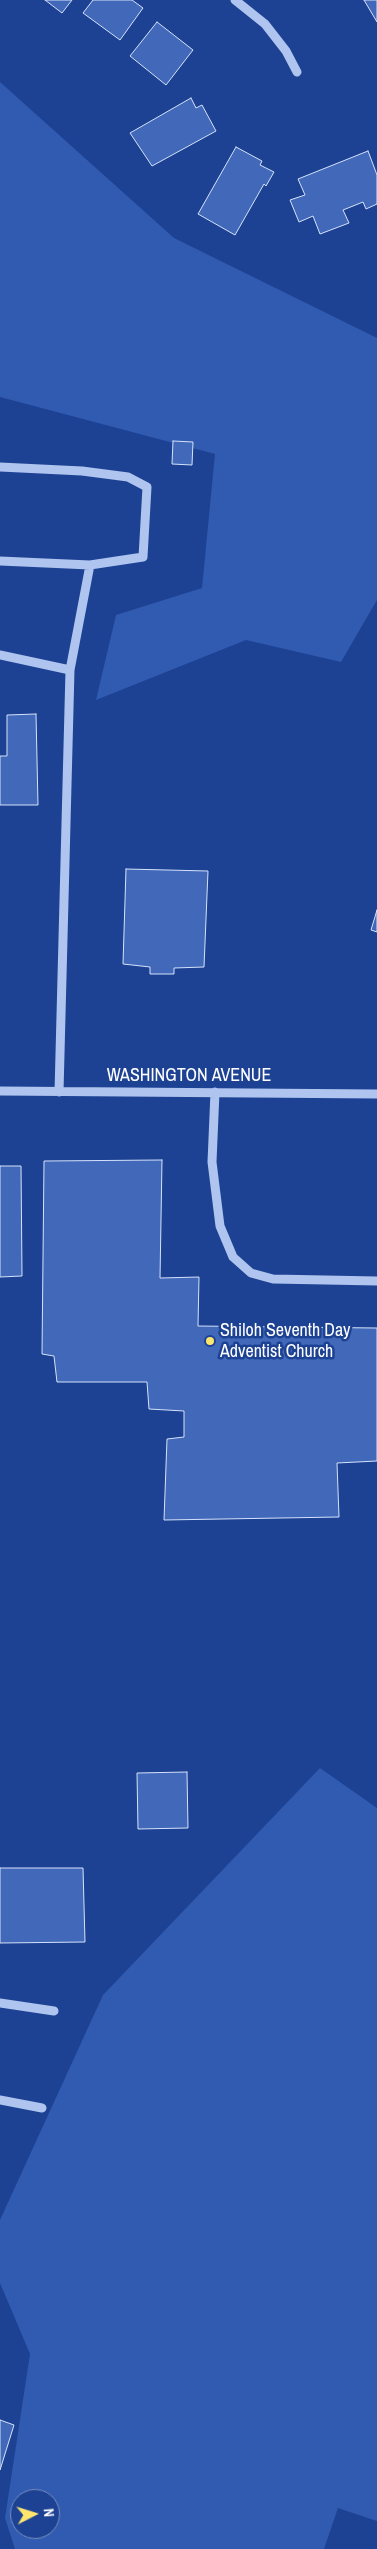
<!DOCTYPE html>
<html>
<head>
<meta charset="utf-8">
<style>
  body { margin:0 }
  #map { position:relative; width:377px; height:2549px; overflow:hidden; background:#1d4293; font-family:"Archivo Narrow",sans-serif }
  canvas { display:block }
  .north { position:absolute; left:10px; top:2489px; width:50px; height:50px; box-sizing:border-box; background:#1d4293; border:1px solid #778ebe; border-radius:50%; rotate:85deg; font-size:14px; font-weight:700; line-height:20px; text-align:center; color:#fff }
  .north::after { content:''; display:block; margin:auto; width:18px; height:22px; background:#fee66e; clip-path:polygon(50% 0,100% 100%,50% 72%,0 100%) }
</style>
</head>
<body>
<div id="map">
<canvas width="377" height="2549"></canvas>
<div class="north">N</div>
</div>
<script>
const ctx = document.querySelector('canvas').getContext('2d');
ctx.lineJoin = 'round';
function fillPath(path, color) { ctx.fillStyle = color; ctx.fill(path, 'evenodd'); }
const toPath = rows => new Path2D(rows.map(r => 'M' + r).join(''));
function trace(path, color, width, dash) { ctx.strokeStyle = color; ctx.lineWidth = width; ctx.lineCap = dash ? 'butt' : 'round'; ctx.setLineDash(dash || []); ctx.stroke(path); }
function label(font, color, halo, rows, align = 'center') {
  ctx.font = font + ' "Archivo Narrow",sans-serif'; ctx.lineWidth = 5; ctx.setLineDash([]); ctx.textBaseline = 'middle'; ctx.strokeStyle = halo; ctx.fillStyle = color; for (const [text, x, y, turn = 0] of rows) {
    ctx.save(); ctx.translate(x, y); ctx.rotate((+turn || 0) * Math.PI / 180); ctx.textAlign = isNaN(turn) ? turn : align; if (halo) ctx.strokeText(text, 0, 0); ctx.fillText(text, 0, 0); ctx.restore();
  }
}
const green = toPath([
  [0,82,174,238,377,338,377,600,341,662,246,640,96,700,116,615,202,588,215,454,0,397],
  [320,1768,377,1808,377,2521,338,2508,324,2549,15,2549,5,2518,30,2354,0,2283,0,2220,103,1995],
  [20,2499,50,2499,50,2529,20,2529]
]);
const building = toPath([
  [45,0,72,0,62,13,45,0],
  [93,0,132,0,143,8,120,40,83,13,93,0],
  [364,0,377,0,377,22,364,0],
  [157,22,193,50,166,85,130,56,157,22],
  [191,98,196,108,202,105,216,131,152,166,130,133,191,98],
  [236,147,262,161,260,165,274,172,266,186,264,184,235,235,198,214,236,147],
  [368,151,377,175,377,204,366,209,363,202,343,210,349,223,320,234,313,216,299,222,290,200,305,195,298,179,368,151],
  [173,441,193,442,192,465,172,464,173,441],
  [36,714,38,805,0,805,0,756,7,756,7,715,36,714],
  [126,869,208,871,204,967,174,968,174,974,150,974,150,967,123,964,126,869],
  [377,910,377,932,371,930,377,910],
  [162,1160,160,1278,199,1277,198,1326,377,1328,377,1461,337,1463,339,1517,164,1520,167,1439,184,1437,184,1411,149,1409,147,1382,57,1382,54,1356,42,1354,44,1161,162,1160],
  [0,1166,21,1166,22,1276,0,1277,0,1166],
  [187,1772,188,1828,138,1829,137,1773,187,1772],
  [0,1868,83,1868,85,1942,0,1943,0,1868],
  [0,2420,14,2425,0,2470,0,2420]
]);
const minor = toPath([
  [235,0,265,24,286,51,297,72],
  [0,467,82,471,128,477,147,487,143,557,90,565,70,670,59,1092],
  [0,561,90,565],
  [0,655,70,670],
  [0,1091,377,1094],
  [215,1092,212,1162,220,1226,233,1257,251,1273,273,1279,377,1281],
  [0,2003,54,2011],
  [0,2100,42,2108]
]);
const markers = [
  [210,1341,5,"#fee66e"]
];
const streetNames = [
  ["WASHINGTON AVENUE",189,1076]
];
const poiNames = [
  ["Shiloh Seventh Day",220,1331],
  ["Adventist Church",220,1352]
];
fillPath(green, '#305bb1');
fillPath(building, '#4269b9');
trace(building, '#d5e2fa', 1);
trace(minor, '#afc4ee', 9);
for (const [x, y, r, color] of markers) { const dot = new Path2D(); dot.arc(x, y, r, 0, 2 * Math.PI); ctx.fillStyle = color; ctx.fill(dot); trace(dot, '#1d4293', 2); }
label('18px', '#fff', '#1d4293', streetNames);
label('18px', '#fff', '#1d4293', poiNames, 'left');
</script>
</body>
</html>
